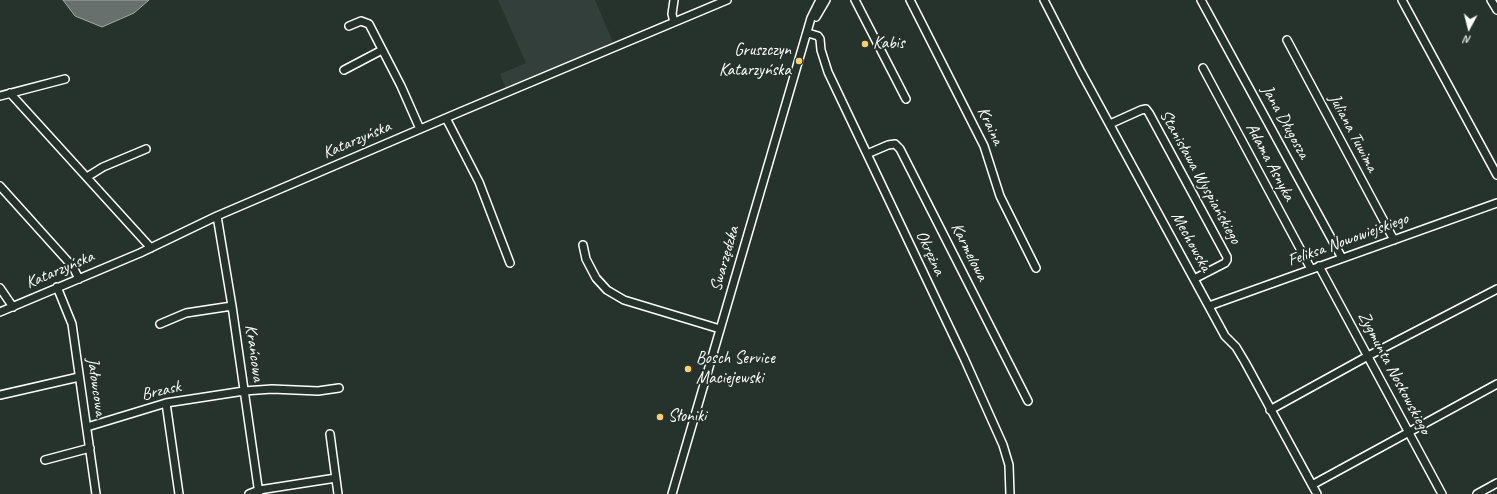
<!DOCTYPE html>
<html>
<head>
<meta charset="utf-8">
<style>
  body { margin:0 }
  #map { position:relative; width:1497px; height:494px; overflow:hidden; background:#26332d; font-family:Caveat,sans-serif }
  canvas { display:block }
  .north { position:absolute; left:1449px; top:8px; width:40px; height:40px; -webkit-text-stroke:3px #26332d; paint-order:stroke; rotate:187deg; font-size:11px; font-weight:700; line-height:16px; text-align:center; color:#fff }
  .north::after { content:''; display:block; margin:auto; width:14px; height:18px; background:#fff; clip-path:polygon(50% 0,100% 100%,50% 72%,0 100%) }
</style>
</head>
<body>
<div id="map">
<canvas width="1497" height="494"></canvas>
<div class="north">N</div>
</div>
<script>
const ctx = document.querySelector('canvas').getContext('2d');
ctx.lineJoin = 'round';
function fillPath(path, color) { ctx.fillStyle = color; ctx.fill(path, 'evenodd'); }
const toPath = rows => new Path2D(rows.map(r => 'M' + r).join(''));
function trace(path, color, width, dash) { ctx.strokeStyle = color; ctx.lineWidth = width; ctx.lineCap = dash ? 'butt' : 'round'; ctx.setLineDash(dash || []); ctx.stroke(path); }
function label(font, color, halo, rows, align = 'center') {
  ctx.font = font + ' Caveat,sans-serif'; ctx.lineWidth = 4; ctx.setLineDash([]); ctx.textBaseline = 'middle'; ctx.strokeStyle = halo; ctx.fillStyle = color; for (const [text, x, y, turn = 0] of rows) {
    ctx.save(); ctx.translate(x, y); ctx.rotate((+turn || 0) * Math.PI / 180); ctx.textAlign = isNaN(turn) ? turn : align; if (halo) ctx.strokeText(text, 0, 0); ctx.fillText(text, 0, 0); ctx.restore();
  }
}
const built = toPath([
  [498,0,595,0,613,42,506,89,500,74,526,63]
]);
const water = toPath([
  [63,0,149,0,134,13,102,27,75,16,63,0]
]);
const minor = toPath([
  [855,0,906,99],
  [910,0,984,146,1000,196,1036,268],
  [1044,0,1081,72,1225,336,1236,347,1245,362,1317,494],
  [1201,0,1342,258],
  [1402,0,1497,175],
  [1491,0,1497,10],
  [816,17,826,0],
  [674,22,672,14,674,0],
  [349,26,361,21,369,24,401,86,420,129],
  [808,33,818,36,820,39,821,50,828,72,964,358,1003,445,1009,465,1010,494],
  [1287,40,1394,240],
  [1203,68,1311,269],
  [344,70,382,50],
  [10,93,151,248],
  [0,96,65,79],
  [446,118,479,182,510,263],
  [1110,124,1141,110,1146,109,1149,113,1227,257,1227,260,1225,263,1194,279],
  [867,154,888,145,895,144,900,149,1028,401],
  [87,177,103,167,146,149],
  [0,186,73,267,79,279],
  [217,216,232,306,259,494],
  [583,245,586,259,596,278,607,290,624,300,720,329],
  [1319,266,1442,494],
  [57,287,72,324,96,494],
  [0,288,13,307],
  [1209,306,1497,203],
  [0,312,140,253,217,216,460,112,727,0],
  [160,324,186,313,232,306],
  [0,395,79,377],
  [166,403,179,494],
  [1270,410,1368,356,1497,289],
  [87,427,166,403,244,391,272,389,318,391,339,388],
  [330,434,338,494],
  [45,460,90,448],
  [1312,485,1497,384],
  [249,494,259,490,336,478],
  [672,494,811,18,820,0],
  [1477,494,1497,483]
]);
const markers = [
  [865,44,4,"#ffd166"],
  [799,61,4,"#ffd166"],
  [688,369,4,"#ffd166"],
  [660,417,4,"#ffd166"]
];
const poiNames = [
  ["Kabis",873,44],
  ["Gruszczyn",791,51,"right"],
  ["Katarzyńska",791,71,"right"],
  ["Bosch Service",696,359],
  ["Maciejewski",696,379],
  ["Słoniki",668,417]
];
const streetNames = [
  ["Jana Długosza",1285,122,61],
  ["Kraina",990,126,65],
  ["Juliana Tuwima",1353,133,62],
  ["Katarzyńska",357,140,-23],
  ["Adama Asnyka",1270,162,62],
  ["Stanisława Wyspiańskiego",1200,177,61],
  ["Feliksa Nowowiejskiego",1348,240,-20],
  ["Mechowska",1191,242,61],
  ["Karmelowa",969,252,63],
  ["Okrężna",930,253,65],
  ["Swarzędzka",725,259,-74],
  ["Katarzyńska",60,270,-23],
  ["Krańcowa",254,353,82],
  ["Zygmunta Noskowskiego",1394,373,62],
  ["Jałowcowa",96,387,82],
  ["Brzask",161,391,-13]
];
fillPath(built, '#333f3a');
fillPath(water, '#67706c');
trace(water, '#a4a9a7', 1);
trace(minor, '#fff', 10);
trace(minor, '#26332d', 7);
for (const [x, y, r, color] of markers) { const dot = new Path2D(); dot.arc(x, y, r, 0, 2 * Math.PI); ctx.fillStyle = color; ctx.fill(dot); trace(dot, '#26332d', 1.5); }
label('17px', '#fff', '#26332d', poiNames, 'left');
label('17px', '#fff', '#26332d', streetNames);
</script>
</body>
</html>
